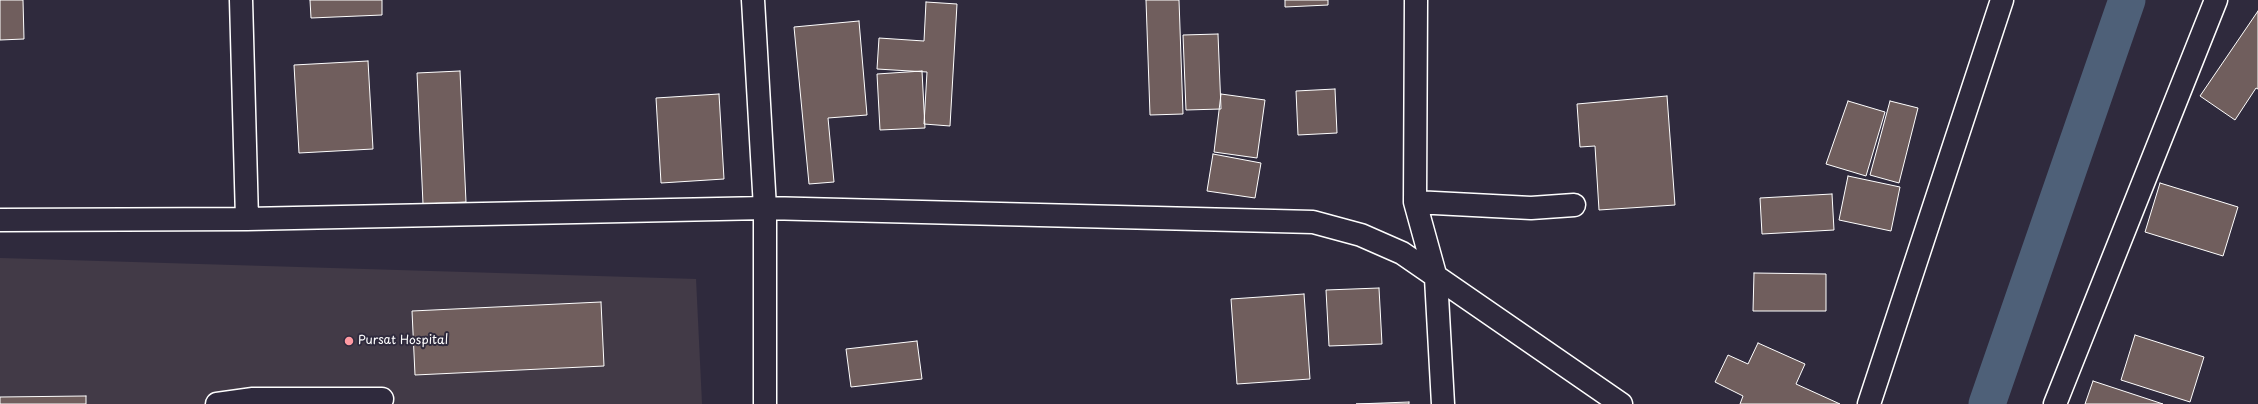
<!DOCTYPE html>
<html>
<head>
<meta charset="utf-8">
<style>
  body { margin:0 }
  canvas { display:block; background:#2f2a3d }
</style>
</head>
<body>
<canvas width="2258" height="404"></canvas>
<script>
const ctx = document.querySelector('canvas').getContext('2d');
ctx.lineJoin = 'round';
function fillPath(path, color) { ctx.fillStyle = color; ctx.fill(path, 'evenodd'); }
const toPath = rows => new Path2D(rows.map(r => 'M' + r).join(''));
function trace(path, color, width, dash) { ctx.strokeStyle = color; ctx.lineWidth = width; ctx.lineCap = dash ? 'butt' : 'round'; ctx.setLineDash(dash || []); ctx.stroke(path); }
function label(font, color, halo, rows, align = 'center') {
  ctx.font = font + ' "Playpen Sans",sans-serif'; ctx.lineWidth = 4; ctx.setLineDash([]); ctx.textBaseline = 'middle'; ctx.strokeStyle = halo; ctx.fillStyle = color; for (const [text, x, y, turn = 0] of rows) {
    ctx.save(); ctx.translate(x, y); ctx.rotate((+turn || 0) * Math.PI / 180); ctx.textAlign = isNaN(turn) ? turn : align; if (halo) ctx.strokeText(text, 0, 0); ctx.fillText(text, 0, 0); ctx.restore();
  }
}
const built = toPath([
  [0,258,696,279,702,404,0,404]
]);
const canal = toPath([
  [1987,404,2127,0]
]);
const building = toPath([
  [0,0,23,0,24,39,0,40,0,0],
  [310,0,382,0,382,15,311,18,310,0],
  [1146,0,1179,0,1183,114,1150,115,1146,0],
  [1285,0,1328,0,1328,5,1285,7,1285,0],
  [926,2,957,4,950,126,924,124,927,72,877,69,879,38,924,41,926,2],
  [2258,11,2258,89,2256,88,2235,120,2200,96,2258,11],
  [859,21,867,115,828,118,834,182,809,184,794,27,859,21],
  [1218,34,1221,109,1186,110,1183,35,1218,34],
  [368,61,373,149,299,153,294,65,368,61],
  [460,71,466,202,423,204,417,73,460,71],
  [922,71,925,128,880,130,877,74,922,71],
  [1335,89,1337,133,1298,135,1296,91,1335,89],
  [719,94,724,179,661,183,656,98,719,94],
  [1221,94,1265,100,1257,158,1214,152,1221,94],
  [1667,96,1675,205,1599,210,1595,146,1580,147,1577,104,1667,96],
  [1848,101,1885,112,1866,176,1826,164,1848,101],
  [1890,101,1918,108,1899,183,1870,175,1890,101],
  [1213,154,1261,163,1255,198,1207,191,1213,154],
  [1848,176,1900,187,1891,231,1839,220,1848,176],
  [2160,183,2238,207,2223,256,2145,232,2160,183],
  [1832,194,1834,230,1762,234,1760,198,1832,194],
  [1754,273,1826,274,1826,311,1753,311,1754,273],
  [1379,288,1382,344,1329,346,1326,290,1379,288],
  [1304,294,1310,379,1237,384,1231,299,1304,294],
  [601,302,604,366,415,375,412,311,601,302],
  [2135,335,2204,357,2190,402,2121,380,2135,335],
  [917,341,922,379,851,387,846,349,917,341],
  [1758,343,1805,364,1796,384,1840,404,1740,404,1743,396,1715,382,1728,355,1748,364,1758,343],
  [2093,381,2163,404,2085,404,2093,381],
  [86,396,86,404,0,404,0,397,86,396],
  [1409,402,1409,404,1356,404,1409,402]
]);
const minor = toPath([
  [241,0,247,219],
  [753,0,765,208,765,404],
  [1416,0,1415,202,1436,278,1443,404],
  [1415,202,1531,208,1574,205],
  [0,220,247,219,765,208,1313,222,1361,235,1402,253,1621,404],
  [217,404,253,399,382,399],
  [1869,404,2002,0],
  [2055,404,2216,0]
]);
const markers = [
  [349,341,5,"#ff9aa2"]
];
const poiNames = [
  ["Pursat Hospital",358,341]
];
fillPath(built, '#423a47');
trace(canal, '#4e6078', 37);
fillPath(building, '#705e5d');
trace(building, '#fff', 1);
trace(minor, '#fff', 25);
trace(minor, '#2f2a3d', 22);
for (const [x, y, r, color] of markers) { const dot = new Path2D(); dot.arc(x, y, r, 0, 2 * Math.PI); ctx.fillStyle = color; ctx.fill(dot); trace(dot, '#2f2a3d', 1.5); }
label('12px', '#fff', '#2f2a3d', poiNames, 'left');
</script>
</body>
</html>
